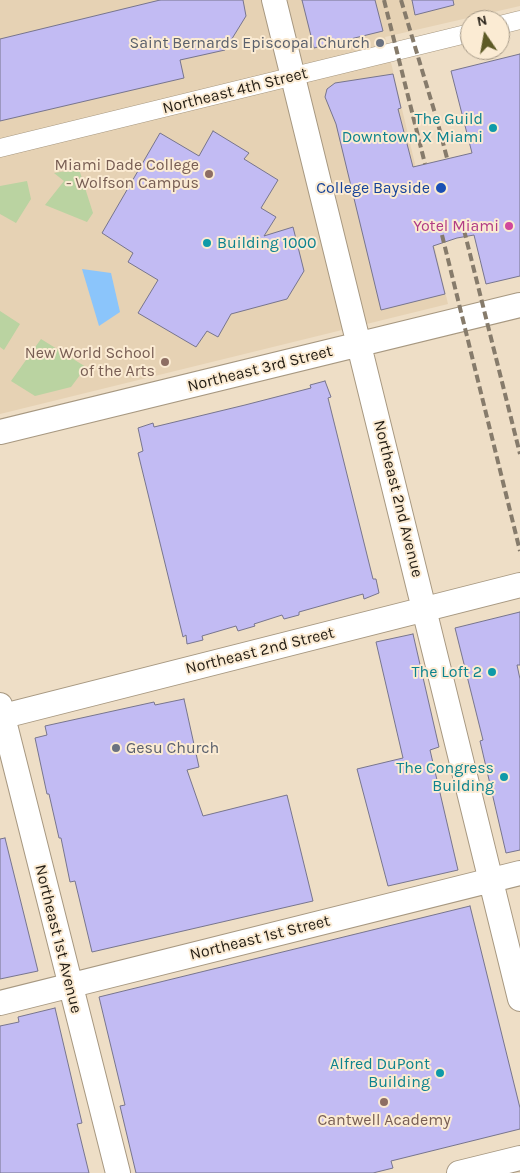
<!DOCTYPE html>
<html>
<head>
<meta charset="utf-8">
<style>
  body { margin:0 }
  #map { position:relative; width:520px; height:1173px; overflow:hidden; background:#eedec6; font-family:Karla,sans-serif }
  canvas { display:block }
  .north { position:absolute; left:460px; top:10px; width:50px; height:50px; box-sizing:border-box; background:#fbebd3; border:1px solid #a59987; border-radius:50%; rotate:348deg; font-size:14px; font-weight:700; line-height:20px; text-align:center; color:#231d14 }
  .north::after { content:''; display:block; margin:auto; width:18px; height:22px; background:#5d5a26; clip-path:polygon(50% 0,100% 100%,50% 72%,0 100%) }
</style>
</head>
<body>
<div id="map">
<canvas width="520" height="1173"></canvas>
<div class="north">N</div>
</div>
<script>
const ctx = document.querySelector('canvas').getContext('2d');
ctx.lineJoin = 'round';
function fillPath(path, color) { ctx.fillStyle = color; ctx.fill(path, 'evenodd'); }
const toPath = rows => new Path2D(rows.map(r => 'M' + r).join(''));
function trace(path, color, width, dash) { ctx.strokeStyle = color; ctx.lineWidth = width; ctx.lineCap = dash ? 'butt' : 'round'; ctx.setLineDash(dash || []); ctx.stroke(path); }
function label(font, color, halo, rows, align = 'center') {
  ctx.font = font + ' Karla,sans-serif'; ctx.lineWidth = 4; ctx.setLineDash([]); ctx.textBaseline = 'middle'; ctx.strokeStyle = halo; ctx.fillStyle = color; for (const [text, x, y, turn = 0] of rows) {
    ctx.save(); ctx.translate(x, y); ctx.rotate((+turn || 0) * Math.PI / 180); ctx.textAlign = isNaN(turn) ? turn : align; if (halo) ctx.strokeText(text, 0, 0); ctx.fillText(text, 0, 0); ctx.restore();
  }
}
const built = toPath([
  [0,0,520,0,520,6,385,37,448,304,0,414]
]);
const green = toPath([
  [79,169,93,213,87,222,45,205,64,181,54,173],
  [27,181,31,199,16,223,0,214,0,186],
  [0,311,20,324,4,350,0,347],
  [41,339,86,367,71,387,35,396,11,381]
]);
const water = toPath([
  [82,269,111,273,120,312,99,326]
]);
const building = toPath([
  [160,0,243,0,246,16,225,50,180,60,184,78,0,121,0,39,160,0],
  [302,0,375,0,383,31,314,48,302,0],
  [412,0,453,0,454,5,415,15,412,0],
  [520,54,520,276,486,284,474,235,457,238,433,246,445,294,381,310,336,124,325,97,327,89,335,83,393,74,401,108,398,109,413,167,472,153,451,71,520,54],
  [213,131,249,153,244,159,278,180,261,208,276,217,264,236,293,227,304,271,287,299,231,314,218,337,207,331,196,347,138,313,158,280,128,262,133,253,102,233,160,133,199,156,213,131],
  [325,381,331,397,328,398,373,579,376,579,379,593,364,599,363,594,299,612,299,615,284,619,282,615,254,624,255,626,238,631,236,626,202,636,203,640,187,644,186,635,183,637,138,453,143,451,138,428,153,423,154,427,245,405,311,388,310,385,325,381],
  [520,612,520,665,517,665,520,679,520,850,506,853,480,741,483,740,455,628,520,612],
  [413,634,439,747,430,750,458,870,388,886,357,769,403,758,376,642,413,634],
  [184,699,199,767,187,770,203,816,287,795,313,901,92,952,75,881,70,882,61,838,59,838,49,794,47,794,35,738,47,735,45,726,154,702,155,705,184,699],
  [5,838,38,971,0,979,0,839,5,838],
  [470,906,520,1108,520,1129,391,1161,393,1168,373,1173,136,1173,120,1106,125,1105,99,997,470,906],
  [55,1008,82,1123,77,1124,89,1173,0,1173,0,1026,19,1022,18,1017,55,1008]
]);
const street = toPath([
  [500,25,520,20],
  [0,148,470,33]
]);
const secondary = toPath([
  [274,0,520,999],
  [0,432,520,305],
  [0,705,118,1173],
  [0,717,520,585],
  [0,1003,520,873],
  [459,1173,520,1158]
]);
const rail = toPath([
  [384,0,425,164],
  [401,0,437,120,447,158],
  [464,230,520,454],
  [442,235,520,551]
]);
const markers = [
  [380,43,5,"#6b7280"],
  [493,128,5,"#0f9aa8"],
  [209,174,5,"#8d6e63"],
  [441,188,6,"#1a4fb4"],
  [509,226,5,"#d1479c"],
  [207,243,5,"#0f9aa8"],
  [165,362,5,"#8d6e63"],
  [492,672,5,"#0f9aa8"],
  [116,748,5,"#6b7280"],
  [504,777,5,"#0f9aa8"],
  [440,1073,5,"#0f9aa8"],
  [384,1102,5,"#8d6e63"]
];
const worshipNames = [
  ["Saint Bernards Episcopal Church",370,43],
  ["Gesu Church",126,748,"left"]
];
const streetNames = [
  ["Northeast 4th Street",235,91,-14],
  ["Northeast 3rd Street",260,369,-14],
  ["Northeast 2nd Avenue",398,499,76],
  ["Northeast 2nd Street",260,651,-14],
  ["Northeast 1st Street",260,938,-14],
  ["Northeast 1st Avenue",58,939,76]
];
const cultureNames = [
  ["The Guild",483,119],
  ["Downtown X Miami",483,137],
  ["Building 1000",217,243,"left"],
  ["The Loft 2",482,672],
  ["The Congress",494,768],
  ["Building",494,786],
  ["Alfred DuPont",430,1064],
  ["Building",430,1082]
];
const educationNames = [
  ["Miami Dade College",199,165],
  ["- Wolfson Campus",199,183],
  ["New World School",155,353],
  ["of the Arts",155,371],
  ["Cantwell Academy",384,1120,"center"]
];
const transitNames = [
  ["College Bayside",430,188]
];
const hotelNames = [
  ["Yotel Miami",499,226]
];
fillPath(built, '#e6d2b4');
fillPath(green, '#bad3a1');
fillPath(water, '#8bc5fb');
fillPath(building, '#c2bbf3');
trace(building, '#77758d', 1);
trace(street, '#a79881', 19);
trace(secondary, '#a79881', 26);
trace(street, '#fff', 18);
trace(secondary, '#fff', 24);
trace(rail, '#867b6b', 4, [8, 4]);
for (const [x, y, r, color] of markers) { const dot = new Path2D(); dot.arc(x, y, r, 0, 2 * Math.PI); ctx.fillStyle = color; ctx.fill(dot); trace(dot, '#fbebd3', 2); }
label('16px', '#5b616d', '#fbebd3', worshipNames, 'right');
label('16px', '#231d14', '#fbebd3', streetNames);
label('16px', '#0d838f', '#fbebd3', cultureNames, 'right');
label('16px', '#785e54', '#fbebd3', educationNames, 'right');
label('16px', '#164399', '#fbebd3', transitNames, 'right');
label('16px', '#b23c85', '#fbebd3', hotelNames, 'right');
</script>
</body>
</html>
